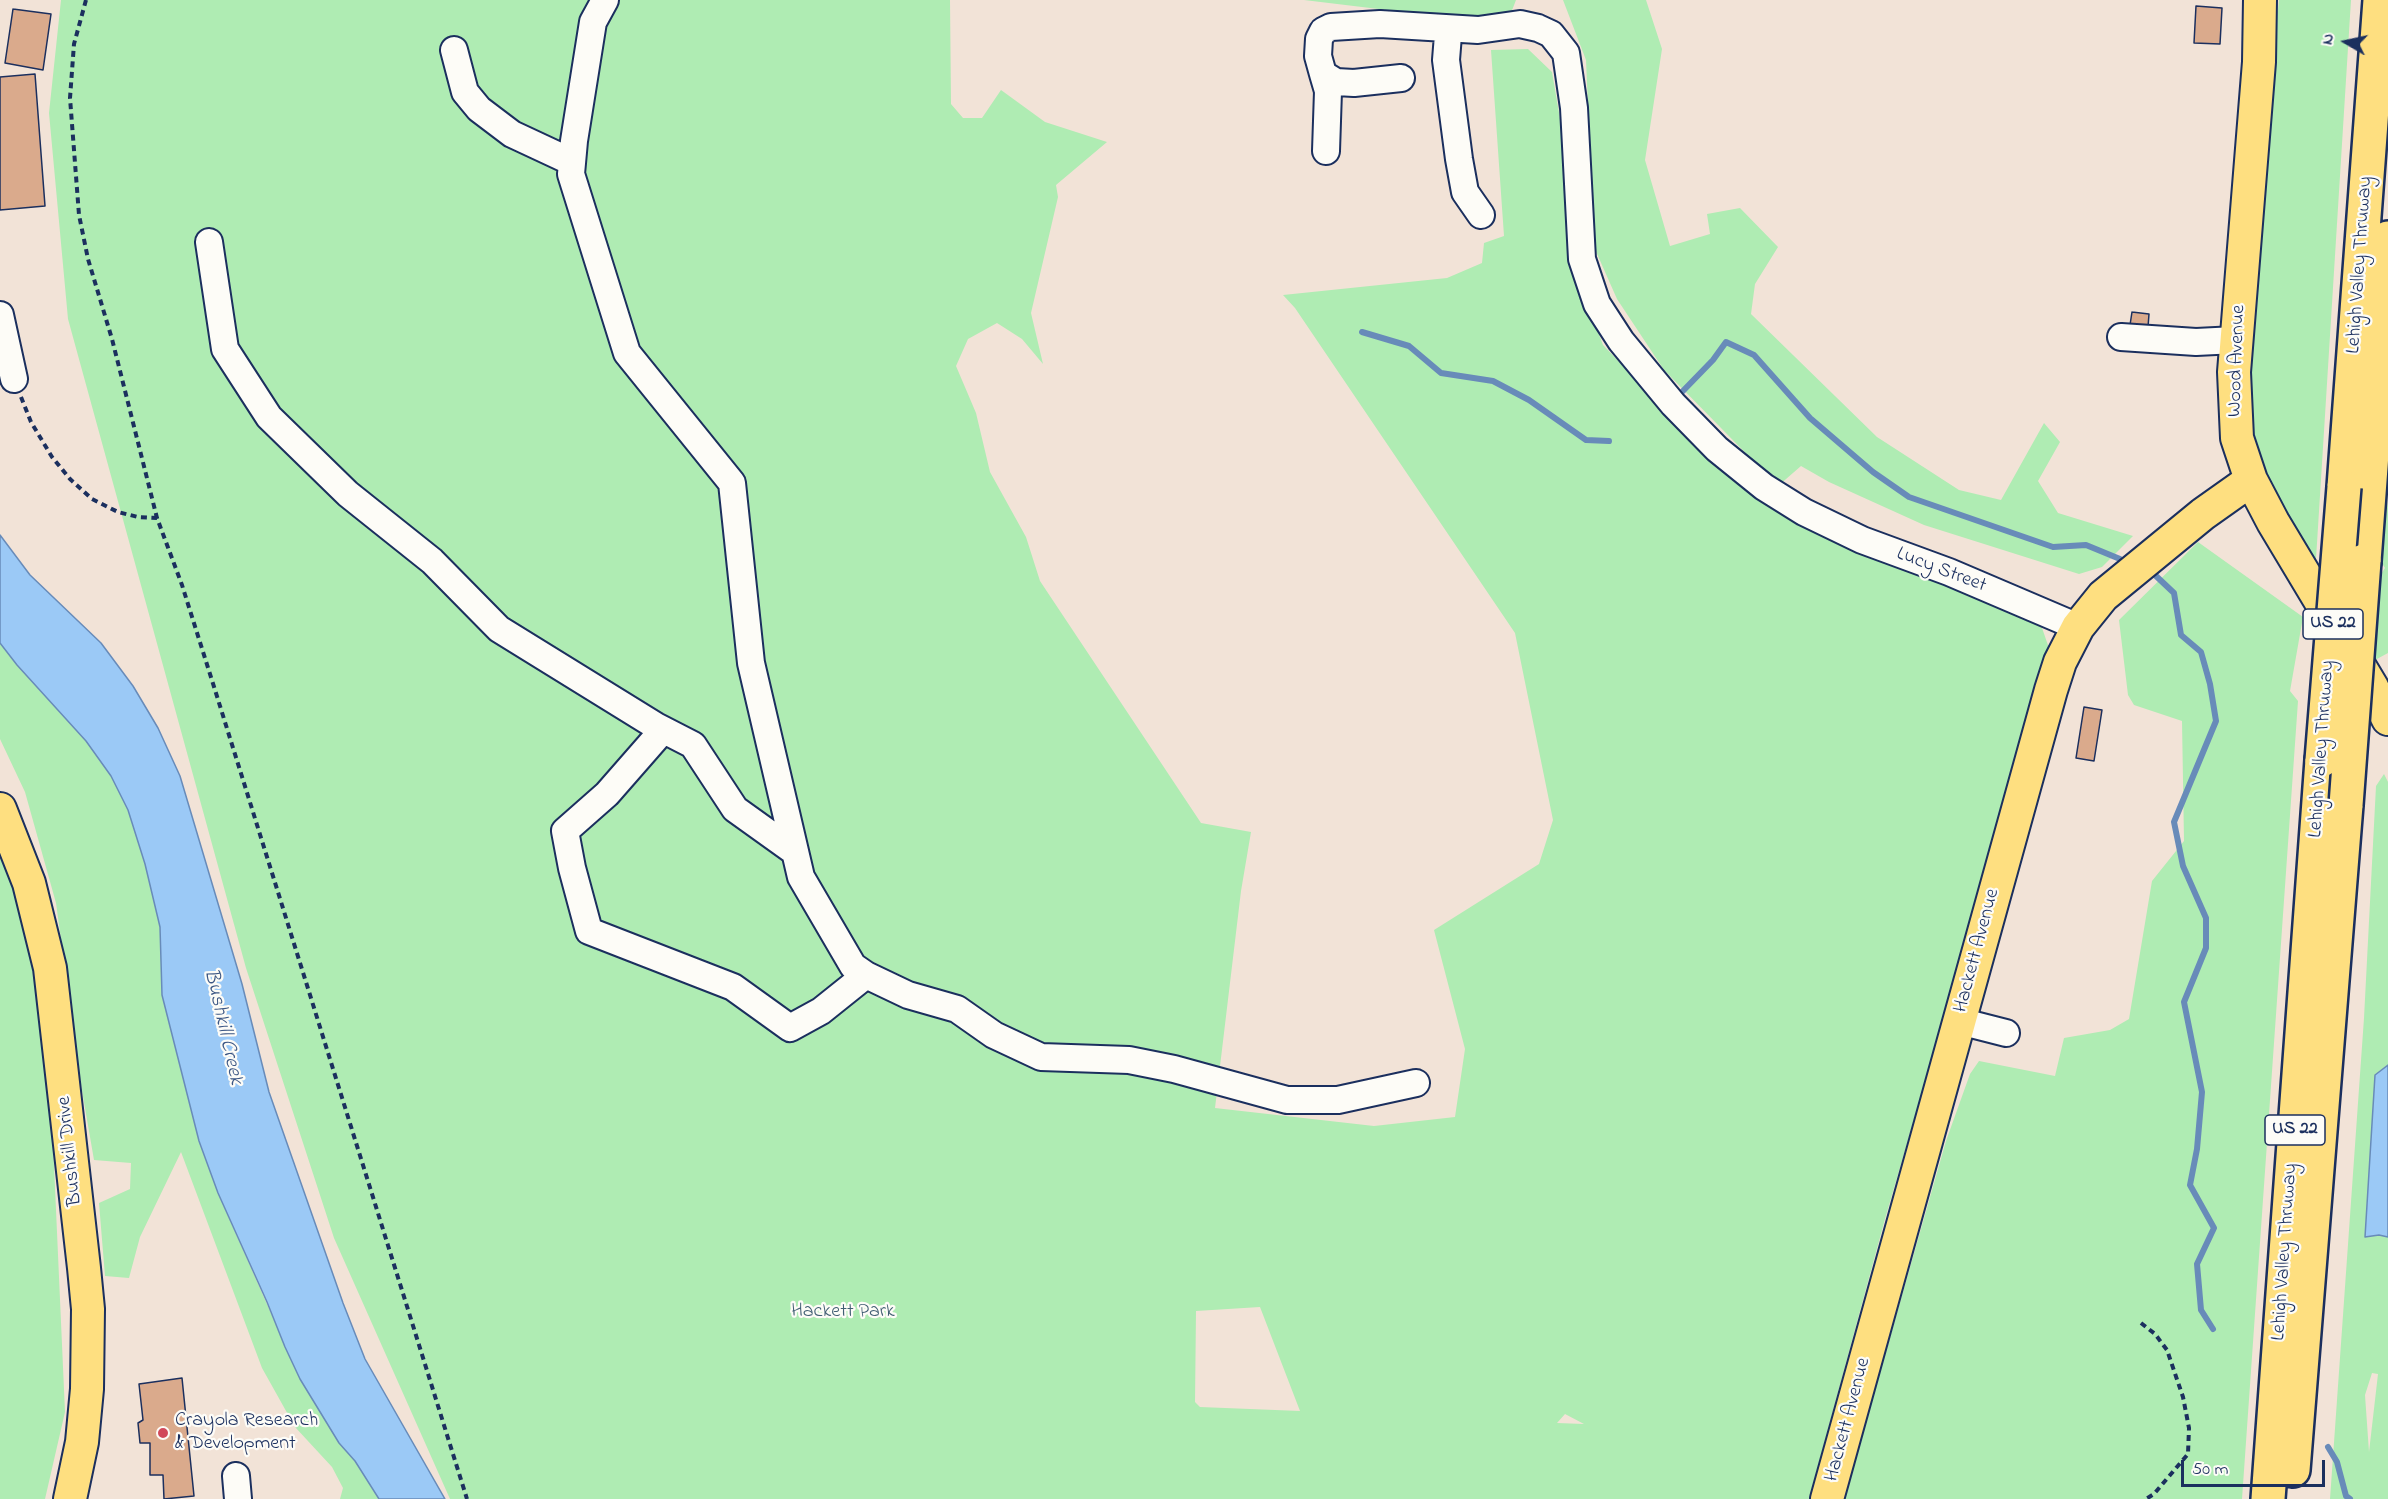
<!DOCTYPE html>
<html>
<head>
<meta charset="utf-8">
<style>
  body { margin:0 }
  #map { position:relative; width:2388px; height:1499px; overflow:hidden; background:#f2e3d7; font-family:"Indie Flower",sans-serif }
  canvas { display:block }
  .north { position:absolute; left:2316px; top:12px; width:60px; height:60px; -webkit-text-stroke:4px #fdfcf7; paint-order:stroke; rotate:279deg; font-size:16px; font-weight:700; line-height:24px; text-align:center; color:#1b2f5e }
  .north::after { content:''; display:block; margin:auto; width:21px; height:27px; background:#1b2f5e; clip-path:polygon(50% 0,100% 100%,50% 72%,0 100%) }
  .scale { position:absolute; left:2181px; top:1460px; width:144px; height:27px; box-sizing:border-box; border:3px solid #1b2f5e; border-top:0; padding-left:8px; font-size:18px; line-height:21px; white-space:nowrap; color:#1b2f5e; -webkit-text-stroke:4px #fdfcf7; paint-order:stroke }
</style>
</head>
<body>
<div id="map">
<canvas width="2388" height="1499"></canvas>
<div class="north">N</div>
<div class="scale">50 m</div>
</div>
<script>
const ctx = document.querySelector('canvas').getContext('2d');
ctx.lineJoin = 'round';
function fillPath(path, color) { ctx.fillStyle = color; ctx.fill(path, 'evenodd'); }
const toPath = rows => new Path2D(rows.map(r => 'M' + r).join(''));
function trace(path, color, width, dash) { ctx.strokeStyle = color; ctx.lineWidth = width; ctx.lineCap = dash ? 'butt' : 'round'; ctx.setLineDash(dash || []); ctx.stroke(path); }
function label(font, color, halo, rows, align = 'center') {
  ctx.font = font + ' "Indie Flower",sans-serif'; ctx.lineWidth = 4.5; ctx.setLineDash([]); ctx.textBaseline = 'middle'; ctx.strokeStyle = halo; ctx.fillStyle = color; for (const [text, x, y, turn = 0] of rows) {
    ctx.save(); ctx.translate(x, y); ctx.rotate((+turn || 0) * Math.PI / 180); ctx.textAlign = isNaN(turn) ? turn : align; if (halo) ctx.strokeText(text, 0, 0); ctx.fillText(text, 0, 0); ctx.restore();
  }
}
const green = toPath([
  [61,0,950,0,951,104,963,118,982,118,1001,90,1045,122,1107,142,1056,185,1058,197,1031,313,1043,364,1022,339,997,323,968,339,956,366,976,413,990,472,1026,537,1040,581,1201,823,1251,832,1241,891,1215,1108,1374,1126,1455,1117,1465,1049,1434,930,1539,864,1553,820,1515,633,1295,308,1283,295,1447,278,1482,263,1484,243,1504,236,1491,50,1528,49,1552,72,1563,136,1567,249,1603,345,1719,465,1825,538,2034,615,2041,625,2050,651,1885,1219,1809,1499,450,1499,334,1238,246,968,68,319,49,113],
  [1260,1307,1300,1411,1200,1407,1195,1402,1196,1311],
  [1565,1414,1584,1424,1557,1423],
  [1304,0,1516,0,1511,13,1478,21],
  [1563,0,1646,0,1662,49,1645,160,1670,246,1710,234,1707,214,1740,208,1778,247,1755,284,1751,314,1877,437,1959,490,2001,500,2044,423,2060,442,2038,481,2058,513,2133,536,2102,567,2079,574,1924,525,1829,482,1801,466,1778,486,1664,370,1617,299,1594,247,1586,60],
  [2279,0,2351,0,2315,575,2259,468,2243,396,2272,18,2278,10],
  [2388,501,2388,653,2375,660,2381,574,2385,568,2380,560],
  [2198,542,2303,617,2290,691,2298,701,2242,1499,1844,1499,1946,1141,1970,1074,1979,1061,2055,1076,2064,1038,2110,1030,2129,1019,2152,881,2184,841,2182,721,2134,705,2128,695,2119,620],
  [0,643,17,665,86,741,111,776,128,810,145,864,160,927,162,995,199,1141,218,1193,300,1379,339,1443,355,1461,379,1499,340,1499,343,1488,332,1467,295,1427,262,1368,181,1152,140,1237,129,1278,105,1276,99,1203,130,1189,131,1163,94,1160,81,1085,56,903,25,792,0,739],
  [2384,774,2388,782,2388,1499,2330,1499,2364,1018,2376,786],
  [2372,1373,2378,1374,2369,1452,2365,1395],
  [0,849,19,886,50,1075,65,1412,45,1499,0,1499]
]);
const water = toPath([
  [0,535,30,575,101,643,133,686,158,728,180,776,242,984,269,1092,343,1303,365,1359,445,1499,379,1499,355,1461,339,1443,300,1379,285,1347,267,1302,218,1193,199,1141,162,995,160,927,145,864,128,810,111,776,86,741,17,665,0,643,0,535],
  [2388,1065,2388,1237,2379,1235,2365,1237,2375,1075,2388,1065]
]);
const stream = toPath([
  [1362,332,1409,346,1441,373,1493,381,1529,400,1586,440,1609,441],
  [1680,394,1713,360,1726,342,1754,355,1810,418,1873,472,1909,497,2053,547,2086,545,2120,559],
  [2156,576,2174,593,2181,635,2201,652,2210,684,2216,721,2174,822,2183,866,2206,918,2206,948,2184,1002,2202,1092,2197,1149,2190,1185,2214,1228,2197,1264,2201,1310,2213,1329],
  [2328,1447,2337,1462,2346,1496,2350,1499]
]);
const building = toPath([
  [2196,6,2222,8,2220,44,2194,43,2196,6],
  [13,9,51,14,43,70,5,63,13,9],
  [35,74,45,206,0,210,0,77,35,74],
  [2132,312,2149,314,2148,327,2130,325,2132,312],
  [2084,707,2102,710,2094,761,2076,758,2084,707],
  [182,1378,194,1496,164,1499,163,1475,150,1475,150,1443,140,1443,138,1423,143,1420,139,1384,182,1378]
]);
const path = toPath([
  [86,0,74,44,70,98,79,215,88,259,112,339,157,518,182,585,215,690,467,1499],
  [21,397,31,422,52,457,70,479,92,499,118,512,138,517,157,518],
  [2141,1323,2155,1334,2167,1350,2183,1397,2189,1428,2188,1454,2154,1494,2146,1499]
]);
const minor = toPath([
  [605,0,593,22,574,141,571,174,627,353,732,483,751,663,801,877,853,966,866,975,908,995,957,1009,994,1035,1041,1057,1129,1060,1174,1069,1287,1100,1338,1100,1416,1083],
  [1455,29,1448,35,1446,60,1459,159,1465,192,1481,215],
  [454,50,465,92,479,109,512,134,572,162],
  [1323,74,1328,91,1326,151],
  [1401,78,1354,83,1336,82,1323,74,1318,56,1319,39,1323,31,1331,27,1380,24,1478,30,1520,24,1538,28,1551,34,1566,53,1574,108,1582,259,1597,304,1621,341,1673,404,1717,449,1764,487,1804,512,1862,540,1949,572,2078,627],
  [209,242,225,349,269,417,348,494,432,561,499,629,656,726,693,745,735,809,795,852],
  [0,315,14,379],
  [2121,337,2196,342,2236,340],
  [663,730,607,794,565,831,572,868,589,931,733,987,790,1028,821,1011,866,975],
  [1959,1021,2006,1033],
  [236,1476,238,1499]
]);
const major = toPath([
  [2260,0,2259,62,2234,372,2237,438,2251,480,2273,522,2372,687,2388,719],
  [0,809,29,883,50,968,84,1268,88,1309,87,1389,82,1442,70,1499],
  [1827,1499,2051,690,2060,662,2078,627,2103,596,2203,514,2251,480]
]);
const highway = toPath([
  [2344,487,2380,0],
  [2364,561,2388,238],
  [2293,1470,2346,805],
  [2268,1499,2322,760]
]);
const highwayBridge = toPath([
  [2322,760,2344,487],
  [2346,805,2364,561]
]);
const markers = [
  [163,1433,6,"#d1495b"]
];
const shields = [
  [2333,624,60],
  [2295,1130,60]
];
const shieldNames = [
  ["US 22",2333,624],
  ["US 22",2295,1130]
];
const streetNames = [
  ["Lehigh Valley Thruway",2361,265,-86],
  ["Wood Avenue",2238,361,-88],
  ["Lucy Street",1941,571,21],
  ["Lehigh Valley Thruway",2323,749,-86],
  ["Hackett Avenue",1978,951,-75],
  ["Bushkill Drive",71,1151,-96],
  ["Lehigh Valley Thruway",2286,1252,-86],
  ["Hackett Avenue",1849,1420,-75]
];
const parkNames = [
  ["Hackett Park",843,1313]
];
const poiNames = [
  ["Crayola Research",175,1422],
  ["& Development",175,1445]
];
const waterNames = [
  ["Bushkill Creek",222,1027,77]
];
fillPath(green, '#afecb3');
fillPath(water, '#9bc9f6');
trace(water, '#688bb9', 1.5);
trace(stream, '#688bb9', 6);
fillPath(building, '#daaa8c');
trace(building, '#1b2f5e', 1.5);
trace(minor, '#1b2f5e', 30);
trace(major, '#1b2f5e', 36);
trace(highway, '#1b2f5e', 38);
trace(path, '#1b2f5e', 4, [6, 4.5]);
trace(minor, '#fdfcf7', 26);
trace(major, '#fedf80', 32);
trace(highway, '#fedf80', 33);
trace(highwayBridge, '#1b2f5e', 38, []);
trace(highwayBridge, '#fedf80', 33);
for (const [x, y, r, color] of markers) { const dot = new Path2D(); dot.arc(x, y, r, 0, 2 * Math.PI); ctx.fillStyle = color; ctx.fill(dot); trace(dot, '#fdfcf7', 2); }
for (const [x, y, w] of shields) { const box = new Path2D(); box.roundRect(x - w / 2, y - 15, w, 30, 4.5); ctx.fillStyle = '#fdfcf7'; ctx.fill(box); trace(box, '#1b2f5e', 1.5); }
label('bold 18px', '#1b2f5e', null, shieldNames);
label('20px', '#1b2f5e', '#fdfcf7', streetNames);
label('20px', '#405e73', '#fdfcf7', parkNames);
label('20px', '#1b2f5e', '#fdfcf7', poiNames, 'left');
label('italic 21px', '#3b5684', '#fdfcf7', waterNames);
</script>
</body>
</html>
